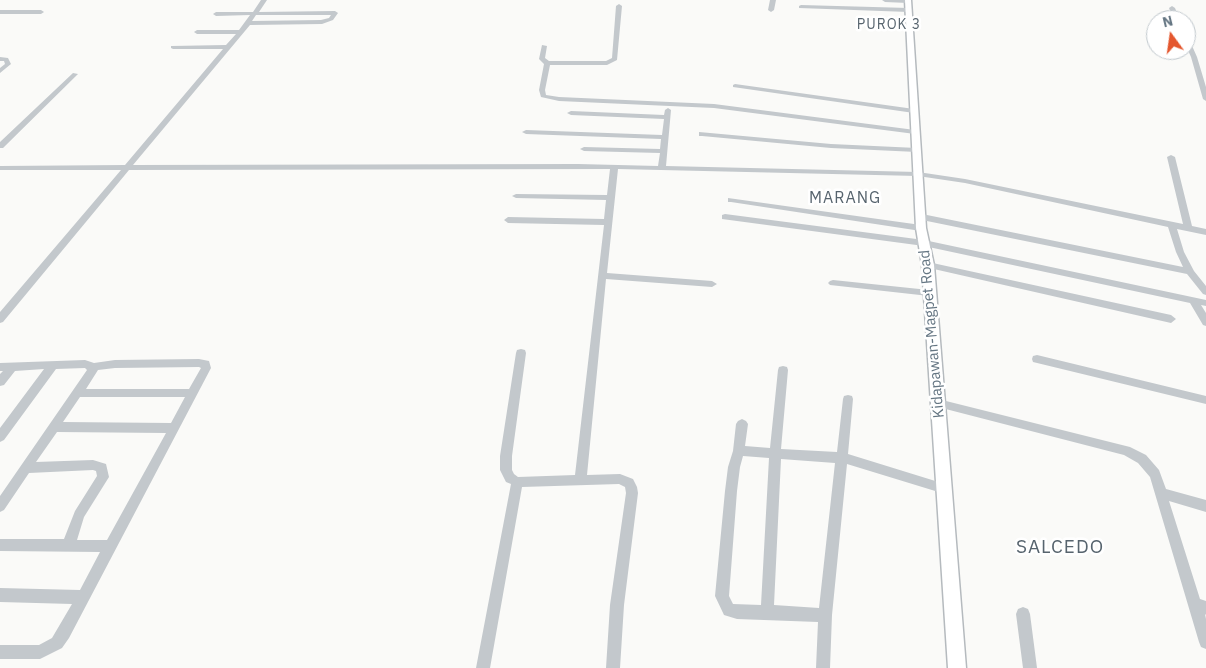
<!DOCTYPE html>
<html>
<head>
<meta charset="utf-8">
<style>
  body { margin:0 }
  #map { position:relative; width:1206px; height:668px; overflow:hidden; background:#fafaf8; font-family:"IBM Plex Sans",sans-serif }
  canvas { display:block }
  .north { position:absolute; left:1146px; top:10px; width:50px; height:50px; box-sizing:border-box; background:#fff; border:1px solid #c1c8cd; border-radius:50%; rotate:346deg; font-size:14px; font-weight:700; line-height:20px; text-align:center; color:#657683 }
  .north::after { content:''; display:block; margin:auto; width:18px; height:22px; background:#e4572e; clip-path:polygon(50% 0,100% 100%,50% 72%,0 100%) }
</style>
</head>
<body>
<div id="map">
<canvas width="1206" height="668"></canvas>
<div class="north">N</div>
</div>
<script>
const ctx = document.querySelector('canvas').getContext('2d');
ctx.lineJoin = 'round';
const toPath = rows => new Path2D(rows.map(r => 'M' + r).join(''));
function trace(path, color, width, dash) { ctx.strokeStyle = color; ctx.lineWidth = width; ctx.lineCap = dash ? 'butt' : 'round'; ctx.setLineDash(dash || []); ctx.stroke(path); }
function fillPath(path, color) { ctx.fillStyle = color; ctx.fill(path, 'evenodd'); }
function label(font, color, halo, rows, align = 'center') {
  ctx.font = font + ' "IBM Plex Sans",sans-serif'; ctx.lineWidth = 5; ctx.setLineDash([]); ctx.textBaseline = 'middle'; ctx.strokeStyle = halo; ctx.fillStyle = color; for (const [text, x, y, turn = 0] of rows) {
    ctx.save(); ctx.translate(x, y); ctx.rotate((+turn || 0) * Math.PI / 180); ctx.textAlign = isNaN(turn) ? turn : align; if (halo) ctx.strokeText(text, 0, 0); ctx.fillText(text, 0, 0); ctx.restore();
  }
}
const minor = toPath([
  [261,0,267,0,259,12,335,11,338,13,333,20,322,24,250,25,133,165,578,164,658,166,660,153,584,151,580,149,584,147,660,149,661,139,526,134,522,132,526,130,662,135,664,119,571,115,567,113,571,111,664,115,665,110,668,108,671,110,666,166,918,172,965,179,1183,224,1167,157,1171,155,1175,157,1192,226,1206,229,1206,235,1177,229,1184,252,1194,271,1206,286,1206,295,1203,294,1187,274,922,220,918,217,922,214,1183,267,1176,252,1168,227,965,183,918,176,618,169,607,273,712,281,717,284,712,287,606,279,587,475,620,474,633,479,637,487,638,493,624,605,620,668,606,668,610,605,626,493,625,487,619,484,522,487,490,668,476,668,511,484,506,482,500,470,500,456,516,353,517,350,521,349,525,350,526,353,512,456,512,470,514,474,518,477,575,475,604,225,508,223,504,220,508,217,604,219,606,200,516,198,512,196,516,194,607,195,610,169,129,170,3,322,0,323,0,312,121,170,0,170,0,166,125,165,223,49,173,49,171,48,171,46,226,45,236,34,197,34,194,32,197,30,239,30,250,15,216,16,213,14,216,12,253,12,261,0],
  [256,15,331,15,329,18,321,20,252,21,256,15],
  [770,0,776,0,774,10,771,12,768,10,770,0],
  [882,0,910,0,911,1,908,3,885,2,882,0],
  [619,4,622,6,617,60,607,65,550,65,545,90,546,95,559,97,714,104,915,130,919,132,915,134,714,108,559,101,541,97,539,90,544,64,539,59,542,45,547,46,545,58,549,61,606,61,612,58,616,6,619,4],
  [801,5,909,8,912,10,909,12,799,8,799,6,801,5],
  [1172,6,1175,8,1180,20,1174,20,1169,8,1172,6],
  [0,10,41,10,44,12,41,14,0,14,0,10],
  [1186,37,1189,39,1197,57,1206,87,1206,101,1203,99,1191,57,1186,46,1186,37],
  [0,57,8,58,11,64,0,73,0,68,5,64,4,61,0,61,0,57],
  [73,73,78,74,3,148,0,148,0,142,73,73],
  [735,84,914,109,917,111,914,113,733,87,733,85,735,84],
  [699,132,831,144,917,148,921,150,917,152,831,148,702,136,699,136,699,132],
  [728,198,921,225,925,228,921,231,731,202,728,202,728,198],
  [725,214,924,240,1206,300,1206,306,1201,305,1206,313,1206,326,1203,325,1190,303,924,246,722,219,722,215,725,214],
  [928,262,1171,315,1176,319,1171,323,925,267,923,265,925,263,928,262],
  [833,280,929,290,934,293,929,296,830,285,828,283,830,281,833,280],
  [1037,355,1206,396,1206,404,1033,362,1032,359,1033,356,1037,355],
  [199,359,209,361,211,368,69,638,62,648,40,659,0,659,0,645,39,645,52,638,72,604,0,602,0,588,80,590,100,552,0,551,0,539,64,539,75,511,97,476,96,471,93,470,29,473,4,510,0,512,0,496,87,370,85,368,56,369,4,440,0,442,0,428,44,369,15,371,4,385,0,386,0,374,3,371,0,371,0,363,85,360,94,363,115,360,199,359],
  [199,367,201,368,189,389,86,389,98,370,115,368,199,367],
  [80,397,185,397,171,423,63,422,80,397],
  [57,432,166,433,107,540,77,540,84,517,109,477,106,464,93,460,36,462,57,432],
  [783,366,787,367,788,370,781,449,837,452,843,399,844,396,848,395,852,396,853,399,848,454,945,484,949,485,951,489,949,493,945,494,847,464,832,615,830,668,816,668,818,622,737,619,724,615,715,596,725,491,728,467,733,451,736,424,738,421,742,419,746,421,748,424,745,446,770,448,778,370,779,367,783,366],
  [743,456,769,458,761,605,733,604,729,596,737,491,740,467,743,456],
  [781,459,835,463,819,608,774,605,781,459],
  [938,399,1130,447,1146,455,1159,470,1166,489,1206,500,1206,512,1169,501,1200,599,1206,601,1206,615,1205,614,1206,619,1206,649,1201,647,1199,642,1150,477,1138,463,1124,455,934,406,933,403,934,400,938,399],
  [1023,607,1028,609,1030,614,1037,668,1023,668,1016,614,1018,609,1023,607]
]);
const major = toPath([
  [905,0,911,0,926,228,934,265,966,668,948,668,922,265,916,228,905,0]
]);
const farNeighbourhoodnames = [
  ["PUROK 3",889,25]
];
const streetNames = [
  ["Kidapawan-Magpet Road",932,334,-95]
];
const neighbourhoodNames = [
  ["MARANG",845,198]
];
const nearNeighbourhoodnames = [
  ["SALCEDO",1060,548]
];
trace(major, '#b5babe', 3);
fillPath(minor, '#c3c8cc');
fillPath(major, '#fff');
ctx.letterSpacing = '1px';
label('14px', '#57646e', '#fff', farNeighbourhoodnames);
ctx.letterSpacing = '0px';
label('15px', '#657683', '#fff', streetNames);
ctx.letterSpacing = '1px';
label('16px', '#57646e', '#fff', neighbourhoodNames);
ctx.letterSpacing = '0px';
ctx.letterSpacing = '1px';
label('19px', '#57646e', '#fff', nearNeighbourhoodnames);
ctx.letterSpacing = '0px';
</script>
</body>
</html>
